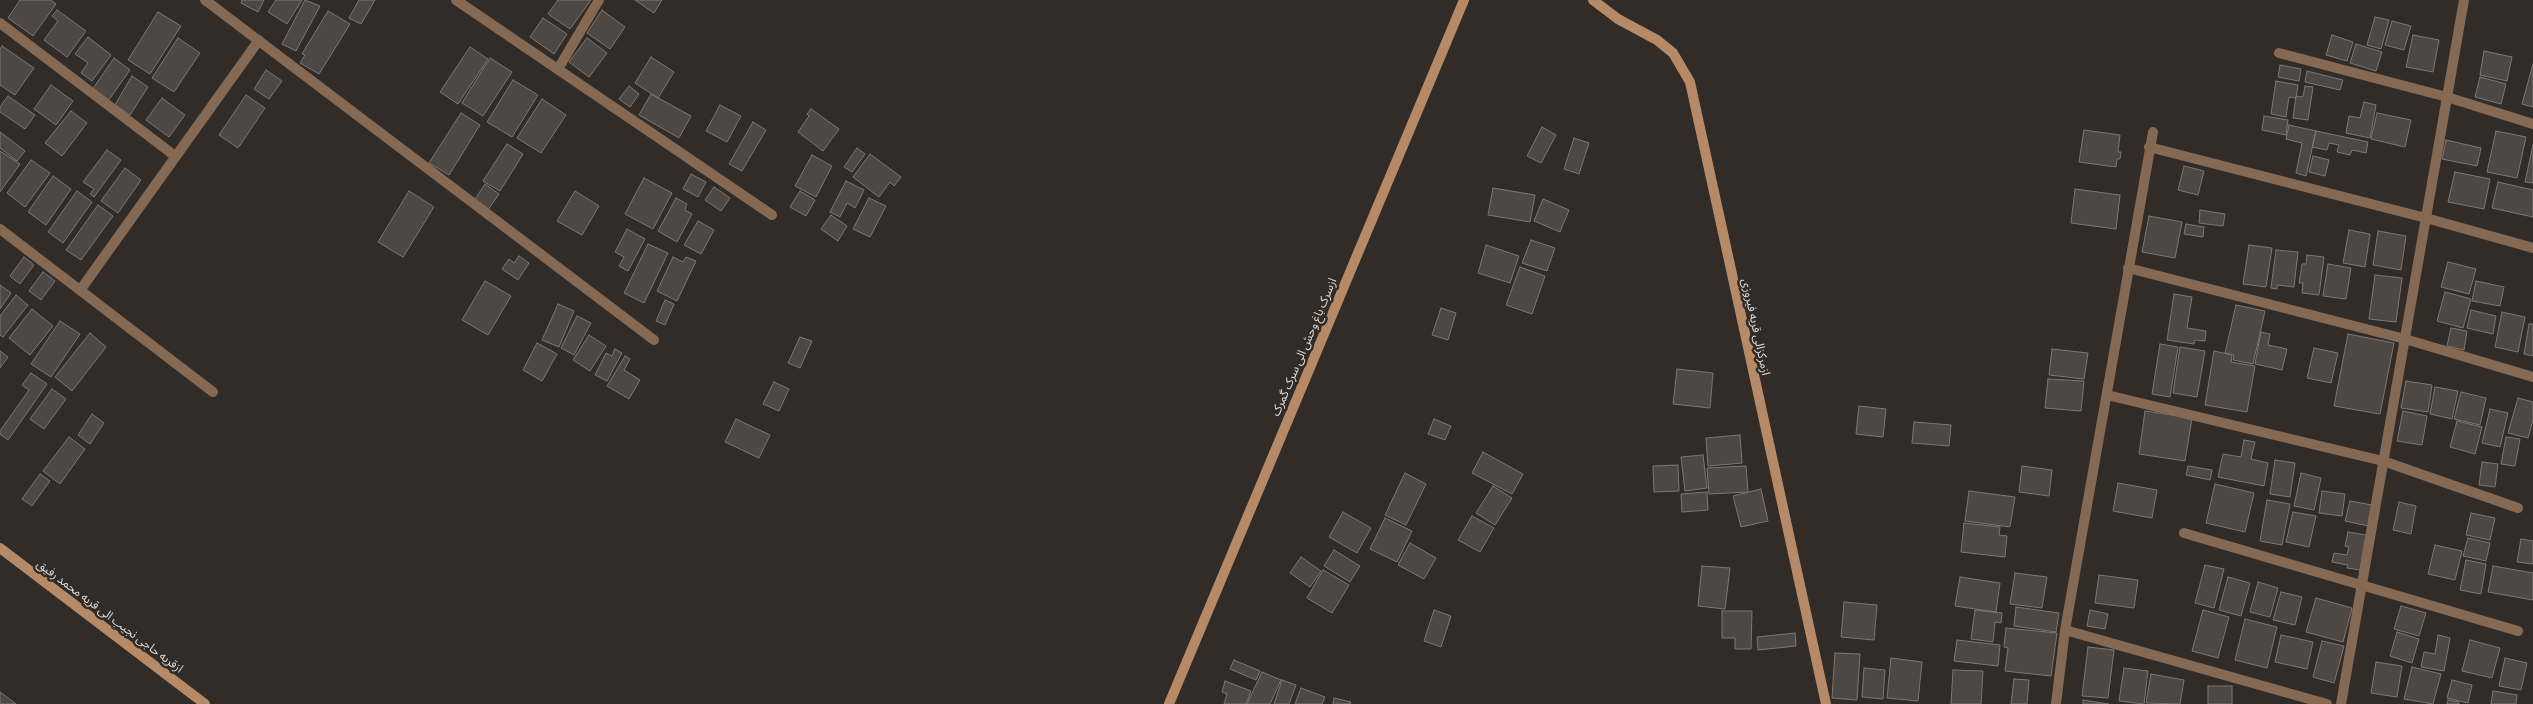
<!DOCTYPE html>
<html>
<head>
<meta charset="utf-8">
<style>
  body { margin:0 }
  canvas { display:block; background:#312c28 }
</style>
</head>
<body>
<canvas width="2533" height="704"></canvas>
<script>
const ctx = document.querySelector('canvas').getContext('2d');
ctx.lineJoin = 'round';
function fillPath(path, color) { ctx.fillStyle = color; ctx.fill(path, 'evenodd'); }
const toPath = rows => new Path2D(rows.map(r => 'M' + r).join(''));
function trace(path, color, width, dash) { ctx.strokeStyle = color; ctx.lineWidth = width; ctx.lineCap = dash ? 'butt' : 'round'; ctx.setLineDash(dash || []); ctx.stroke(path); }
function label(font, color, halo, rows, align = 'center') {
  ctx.font = font + ' Commissioner,"Noto Sans Arabic",sans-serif'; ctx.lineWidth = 5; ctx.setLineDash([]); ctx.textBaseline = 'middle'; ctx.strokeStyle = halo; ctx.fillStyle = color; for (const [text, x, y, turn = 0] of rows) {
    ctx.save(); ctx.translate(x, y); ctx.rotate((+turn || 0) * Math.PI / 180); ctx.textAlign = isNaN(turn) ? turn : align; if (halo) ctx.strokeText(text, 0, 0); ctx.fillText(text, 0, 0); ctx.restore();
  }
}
const building = toPath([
  [20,0,51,0,56,4,33,36,8,18,20,0],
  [242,0,264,0,258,12,241,3,242,0],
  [276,0,302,0,287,24,268,12,276,0],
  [305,0,320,6,296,51,282,44,305,0],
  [359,0,375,0,361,24,349,18,359,0],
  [558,0,591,0,570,29,548,14,558,0],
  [635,0,662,0,654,13,635,0],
  [57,10,86,31,67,57,44,40,58,21,52,16,57,10],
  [602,10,625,27,610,49,587,33,602,10],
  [328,11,350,24,319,74,300,63,305,55,302,54,328,11],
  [158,12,181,26,150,74,128,60,158,12],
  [2375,17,2389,20,2381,49,2367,45,2375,17],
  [543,18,567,34,554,54,530,37,543,18],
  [2392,21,2411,26,2404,50,2385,45,2392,21],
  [2332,35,2353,42,2347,61,2326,55,2332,35],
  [2413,35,2439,40,2433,72,2406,67,2413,35],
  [88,37,111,55,92,81,81,73,88,63,75,54,88,37],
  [178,38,200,53,174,92,152,78,178,38],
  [587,38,607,53,589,77,569,62,587,38],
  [2356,44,2382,52,2376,71,2350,63,2356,44],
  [2,46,34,68,15,95,0,85,0,49,2,46],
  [470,47,488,59,458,104,440,92,470,47],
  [2484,51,2512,57,2507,81,2480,75,2484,51],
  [651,57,674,72,658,98,635,83,651,57],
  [114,58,130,70,108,101,92,90,114,58],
  [490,58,512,72,483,116,462,103,490,58],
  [2533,64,2533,107,2522,104,2533,64],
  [2280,65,2301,69,2299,81,2278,77,2280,65],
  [266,70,282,81,269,99,254,89,266,70],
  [2307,71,2343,80,2340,90,2305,82,2307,71],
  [132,76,148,87,130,115,115,105,132,76],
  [2480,77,2506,84,2501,104,2475,97,2480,77],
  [513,80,538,95,512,137,487,122,513,80],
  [2276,81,2298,85,2296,98,2289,97,2286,117,2271,114,2276,81],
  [51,85,73,101,56,125,34,109,51,85],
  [629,86,639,94,630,107,619,99,629,86],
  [2305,86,2313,87,2308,120,2293,118,2296,96,2303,97,2305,86],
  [651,94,691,116,679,138,639,115,651,94],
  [246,95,265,108,238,148,219,135,246,95],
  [8,96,35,115,25,129,0,112,0,107,8,96],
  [162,98,185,115,169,137,146,120,162,98],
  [542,99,566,115,541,153,517,138,542,99],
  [2364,102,2376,105,2370,138,2346,133,2349,116,2360,118,2364,102],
  [720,105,741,116,727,142,706,131,720,105],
  [811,109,839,129,823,151,798,132,809,116,807,114,811,109],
  [71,111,87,123,62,156,45,143,71,111],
  [461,113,480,125,449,175,429,163,461,113],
  [2377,113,2411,120,2405,147,2371,139,2377,113],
  [2264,116,2288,120,2286,135,2262,130,2264,116],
  [753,122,766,130,742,171,729,164,753,122],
  [2289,125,2316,131,2306,176,2296,173,2302,143,2286,139,2289,125],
  [1542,127,1556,135,1541,163,1527,156,1542,127],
  [2084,130,2120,135,2118,152,2121,152,2120,159,2117,159,2116,167,2079,162,2084,130],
  [2316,131,2368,142,2366,153,2352,150,2350,155,2337,152,2339,145,2329,143,2327,150,2312,147,2316,131],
  [2496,131,2526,137,2517,178,2487,172,2496,131],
  [0,132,25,151,17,161,0,148,0,132],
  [1574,138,1589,143,1579,174,1564,169,1574,138],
  [2446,140,2481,148,2477,166,2442,159,2446,140],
  [507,144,523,154,500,191,483,181,507,144],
  [2533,145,2533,183,2525,182,2533,145],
  [857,148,865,154,852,172,844,167,857,148],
  [107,150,121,160,94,197,90,194,94,189,83,182,107,150],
  [0,151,20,164,0,192,0,151],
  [870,154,901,177,894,186,890,182,879,197,853,177,870,154],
  [812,155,832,166,816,197,795,186,812,155],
  [2313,156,2329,160,2325,176,2309,172,2313,156],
  [31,160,50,173,25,207,7,193,31,160],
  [2184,166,2204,171,2198,195,2178,190,2184,166],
  [125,168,141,180,118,213,101,201,125,168],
  [2455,172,2490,179,2484,209,2448,202,2455,172],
  [691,174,706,182,698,197,683,189,691,174],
  [53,176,71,189,46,225,28,212,53,176],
  [644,178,672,193,653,229,625,214,644,178],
  [846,181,864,190,855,208,847,203,840,217,830,212,846,181],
  [2498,182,2533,190,2533,217,2492,208,2498,182],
  [485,184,499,194,488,210,474,201,485,184],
  [714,187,730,198,721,211,705,200,714,187],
  [1493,188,1535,195,1530,222,1488,215,1493,188],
  [2075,189,2120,195,2116,229,2071,223,2075,189],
  [77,191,92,202,63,243,48,232,77,191],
  [409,191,434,207,403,257,378,242,409,191],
  [575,191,599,206,582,235,557,221,575,191],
  [800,191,815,200,806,216,790,207,800,191],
  [676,198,687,204,685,210,692,214,677,242,658,231,676,198],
  [869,198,886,206,870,237,853,229,869,198],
  [1543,199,1569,210,1560,232,1534,221,1543,199],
  [98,205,113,216,81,260,66,250,98,205],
  [2200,210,2225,214,2223,226,2199,223,2200,210],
  [831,215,847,226,838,241,821,229,831,215],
  [2149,216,2182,222,2175,258,2142,252,2149,216],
  [698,221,714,230,701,254,684,245,698,221],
  [2186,224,2204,227,2203,237,2184,234,2186,224],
  [627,229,645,239,628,271,619,266,624,257,615,252,627,229],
  [2349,230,2370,234,2365,267,2343,263,2349,230],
  [2378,231,2406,236,2401,270,2373,265,2378,231],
  [1531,240,1555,248,1547,271,1522,263,1531,240],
  [648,244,668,253,644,303,624,293,648,244],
  [1486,245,1519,256,1510,283,1478,273,1486,245],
  [2249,245,2272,248,2266,287,2243,284,2249,245],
  [2276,250,2298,252,2294,287,2277,285,2277,289,2271,288,2276,250],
  [2307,255,2324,257,2319,295,2302,293,2303,283,2299,283,2302,264,2306,264,2307,255],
  [519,256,529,263,518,280,502,269,509,259,514,263,519,256],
  [24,257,34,265,20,284,10,276,24,257],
  [673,257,683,262,686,257,696,261,677,301,657,291,673,257],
  [2448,262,2476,269,2469,294,2441,287,2448,262],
  [2328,264,2351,268,2346,299,2323,296,2328,264],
  [1520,267,1545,276,1532,314,1506,305,1520,267],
  [43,272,55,281,41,300,29,291,43,272],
  [2375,275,2402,278,2396,322,2369,319,2375,275],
  [485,281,511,296,488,335,462,320,485,281],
  [2476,281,2504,287,2500,306,2472,301,2476,281],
  [0,285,11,293,0,309,0,285],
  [2445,292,2471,299,2463,328,2437,321,2445,292],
  [2174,294,2192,297,2187,328,2206,331,2205,341,2195,340,2194,344,2167,340,2174,294],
  [16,295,28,305,3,337,0,335,0,316,16,295],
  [665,300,674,304,665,325,656,321,665,300],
  [558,304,574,311,559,347,542,340,558,304],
  [2236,305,2265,311,2253,364,2233,360,2234,355,2225,353,2236,305],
  [1441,308,1456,313,1448,340,1432,335,1441,308],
  [32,309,53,326,30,355,9,338,32,309],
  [2471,310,2496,316,2493,334,2467,328,2471,310],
  [2502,312,2525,317,2518,352,2495,347,2502,312],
  [577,316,591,323,574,355,561,348,577,316],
  [60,321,80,334,51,377,31,364,60,321],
  [2529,324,2533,324,2533,356,2524,354,2529,324],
  [2451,328,2467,331,2464,350,2447,346,2451,328],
  [2261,332,2270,334,2268,345,2287,349,2282,370,2255,364,2261,332],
  [90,333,106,347,72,391,55,377,90,333],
  [2348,334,2394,343,2380,414,2334,406,2348,334],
  [589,335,606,346,590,371,573,360,589,335],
  [800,337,812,341,800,368,788,363,800,337],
  [537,343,557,354,542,381,523,370,537,343],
  [2160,344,2178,347,2170,397,2152,394,2160,344],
  [2180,347,2205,351,2197,397,2173,393,2180,347],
  [2314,348,2338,353,2331,383,2307,378,2314,348],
  [615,349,622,353,607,381,595,375,606,353,612,356,615,349],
  [2052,349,2088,353,2084,379,2049,375,2052,349],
  [0,351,8,357,0,368,0,351],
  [2214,351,2232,355,2231,362,2255,366,2247,412,2205,405,2214,351],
  [625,356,630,359,624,370,640,380,629,399,607,386,625,356],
  [1677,369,1713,373,1710,408,1673,404,1677,369],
  [31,373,47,384,8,440,0,434,0,431,29,390,22,385,31,373],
  [2048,379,2084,381,2081,411,2045,408,2048,379],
  [2406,381,2432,385,2428,412,2401,408,2406,381],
  [774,382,789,389,779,411,763,404,774,382],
  [2435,387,2458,391,2452,419,2430,414,2435,387],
  [52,389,66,399,44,429,30,419,52,389],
  [2461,392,2486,398,2480,425,2454,419,2461,392],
  [2518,398,2533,402,2533,420,2528,438,2508,433,2518,398],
  [1859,406,1886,409,1883,437,1856,434,1859,406],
  [2490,409,2508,413,2500,447,2482,443,2490,409],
  [2145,411,2192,418,2185,461,2139,454,2145,411],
  [2403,411,2427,416,2422,445,2397,441,2403,411],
  [92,414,104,423,90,444,78,435,92,414],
  [736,419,770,435,759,458,725,442,736,419],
  [1434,419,1451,426,1445,440,1428,434,1434,419],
  [2457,421,2482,427,2475,454,2450,447,2457,421],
  [1914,422,1951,425,1949,446,1912,443,1914,422],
  [1740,435,1742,463,1708,466,1706,438,1740,435],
  [69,437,85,449,60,484,43,471,69,437],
  [2506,437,2520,439,2515,466,2501,464,2506,437],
  [2244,440,2255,442,2251,459,2268,463,2264,486,2218,477,2223,454,2241,457,2244,440],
  [1483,452,1523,474,1512,494,1472,473,1483,452],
  [1703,455,1707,488,1685,491,1681,457,1703,455],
  [2275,460,2295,463,2290,497,2270,494,2275,460],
  [2482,462,2498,464,2495,487,2479,485,2482,462],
  [1678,465,1679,491,1654,492,1653,466,1678,465],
  [1746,466,1748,492,1709,494,1707,468,1746,466],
  [2022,466,2052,470,2049,496,2019,492,2022,466],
  [2188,466,2212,470,2210,480,2186,475,2188,466],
  [1405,473,1426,484,1406,525,1385,515,1405,473],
  [2301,473,2321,478,2314,510,2294,506,2301,473],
  [40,474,50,481,32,506,22,499,40,474],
  [2118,483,2157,490,2152,518,2113,511,2118,483],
  [2215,484,2254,493,2245,532,2206,523,2215,484],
  [1493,486,1512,498,1495,525,1476,513,1493,486],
  [1761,489,1768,521,1741,527,1733,496,1761,489],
  [1969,491,2015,497,2010,527,1965,521,1969,491],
  [2322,491,2345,494,2342,516,2319,513,2322,491],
  [1707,492,1708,510,1682,512,1681,494,1707,492],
  [2267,500,2290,504,2282,545,2260,541,2267,500],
  [2350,501,2372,505,2368,526,2345,521,2350,501],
  [2399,502,2416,506,2411,534,2393,530,2399,502],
  [1343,512,1371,528,1357,553,1329,537,1343,512],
  [2293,512,2316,516,2309,547,2286,542,2293,512],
  [2471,513,2495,518,2490,540,2466,535,2471,513],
  [1472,516,1494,528,1480,552,1458,540,1472,516],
  [1385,518,1412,531,1397,562,1370,549,1385,518],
  [1964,523,2000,527,1999,535,2007,536,2005,557,1961,552,1964,523],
  [2348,532,2366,535,2360,570,2347,568,2348,565,2332,562,2334,553,2347,555,2349,547,2345,546,2348,532],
  [2468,538,2490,543,2486,561,2463,556,2468,538],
  [2521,539,2533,541,2533,564,2517,562,2521,539],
  [1410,543,1436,558,1424,579,1398,565,1410,543],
  [2435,545,2462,551,2455,580,2428,574,2435,545],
  [1334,550,1360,566,1350,582,1324,566,1334,550],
  [1301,557,1321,571,1310,587,1290,573,1301,557],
  [2466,560,2486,564,2481,594,2460,590,2466,560],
  [2205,565,2224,569,2214,608,2195,603,2205,565],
  [1702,566,1730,568,1725,609,1698,606,1702,566],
  [2493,566,2533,573,2533,600,2488,592,2493,566],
  [1323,570,1349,585,1332,613,1307,598,1323,570],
  [2015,573,2047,577,2042,608,2010,604,2015,573],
  [2099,575,2138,580,2134,608,2095,603,2099,575],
  [1960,577,2000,583,1996,612,1955,606,1960,577],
  [2228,577,2250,583,2241,616,2219,610,2228,577],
  [2258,582,2278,588,2270,617,2250,612,2258,582],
  [2281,592,2302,597,2295,625,2273,620,2281,592],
  [2316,598,2352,608,2343,642,2306,632,2316,598],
  [1844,602,1877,605,1874,640,1841,637,1844,602],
  [2401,606,2426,613,2419,636,2394,629,2401,606],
  [2016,607,2059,613,2056,632,2014,626,2016,607],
  [1434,610,1451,616,1441,647,1424,641,1434,610],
  [1975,610,2002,613,2001,623,1995,622,1993,642,1971,639,1975,610],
  [2090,610,2108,614,2105,629,2087,626,2090,610],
  [2203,610,2229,617,2218,658,2192,651,2203,610],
  [1722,611,1752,611,1751,649,1735,649,1735,638,1722,638,1722,611],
  [2245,619,2277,627,2267,668,2235,660,2245,619],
  [2006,628,2057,633,2051,676,2005,671,2008,648,2004,647,2006,628],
  [2397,632,2419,639,2412,663,2390,656,2397,632],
  [1795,633,1796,646,1758,650,1757,637,1795,633],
  [2281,635,2313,642,2307,669,2275,662,2281,635],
  [2438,635,2450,638,2444,671,2421,667,2424,652,2435,654,2438,635],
  [1957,640,2000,645,1998,666,1954,661,1957,640],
  [2470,640,2500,648,2492,678,2462,671,2470,640],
  [2322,641,2344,646,2334,683,2313,677,2322,641],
  [2088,647,2114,650,2108,698,2082,696,2088,647],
  [1835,653,1860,654,1857,700,1832,698,1835,653],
  [1891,658,1922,662,1918,701,1887,698,1891,658],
  [2505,658,2527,663,2521,690,2499,686,2505,658],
  [1234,660,1260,671,1256,680,1230,669,1234,660],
  [2376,662,2402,666,2397,697,2371,693,2376,662],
  [2412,667,2441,674,2433,704,2404,699,2412,667],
  [1864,668,1885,670,1883,699,1862,697,1864,668],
  [2124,668,2148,671,2144,704,2119,701,2124,668],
  [1953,670,1983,671,1981,704,1951,704,1953,670],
  [1262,672,1281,680,1270,704,1247,704,1262,672],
  [2151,674,2184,680,2180,704,2146,703,2151,674],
  [2014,679,2029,680,2027,704,2011,704,2014,679],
  [1282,680,1296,685,1289,704,1274,704,1282,680],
  [2452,680,2472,685,2468,703,2447,698,2452,680],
  [1225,681,1251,691,1246,704,1224,704,1227,694,1222,692,1225,681],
  [2208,686,2232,686,2232,704,2208,704,2208,686],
  [1301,688,1325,697,1322,704,1295,704,1301,688],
  [2493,691,2517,695,2516,704,2491,704,2493,691],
  [0,692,16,704,0,704,0,692],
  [1334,698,1351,702,1350,704,1333,704,1334,698],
  [2083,700,2109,704,2083,704,2083,700],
  [2448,700,2459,702,2459,704,2447,704,2448,700]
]);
const street = toPath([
  [205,0,654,340],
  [456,0,772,215],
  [0,23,175,156],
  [2279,53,2447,97,2533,124],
  [558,69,599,0],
  [2149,147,2426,218,2533,248],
  [0,229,213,392],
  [2128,268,2405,339,2533,377],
  [81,289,259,40],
  [2107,395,2383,461,2518,508],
  [2184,533,2518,631],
  [2065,630,2327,704],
  [2056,704,2065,630,2153,132],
  [2341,704,2464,0]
]);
const secondary = toPath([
  [1593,0,1618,19,1657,40,1673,53,1690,82,1826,704],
  [0,548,205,704],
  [1169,704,1464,0]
]);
const streetNames = [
  ["ازمرکزالی قریه فیروزی",1756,327,78],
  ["ازسرک باغ وحش الی سرک گمرک",1304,347,-67],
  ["ازقریه حاجی نجیب الی قریه محمد رفیق",110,616,37]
];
fillPath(building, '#4e4844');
trace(building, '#7d7773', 1);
trace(street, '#856953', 10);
trace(secondary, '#b68a67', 10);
label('12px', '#dedbd9', '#312c28', streetNames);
</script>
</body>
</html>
